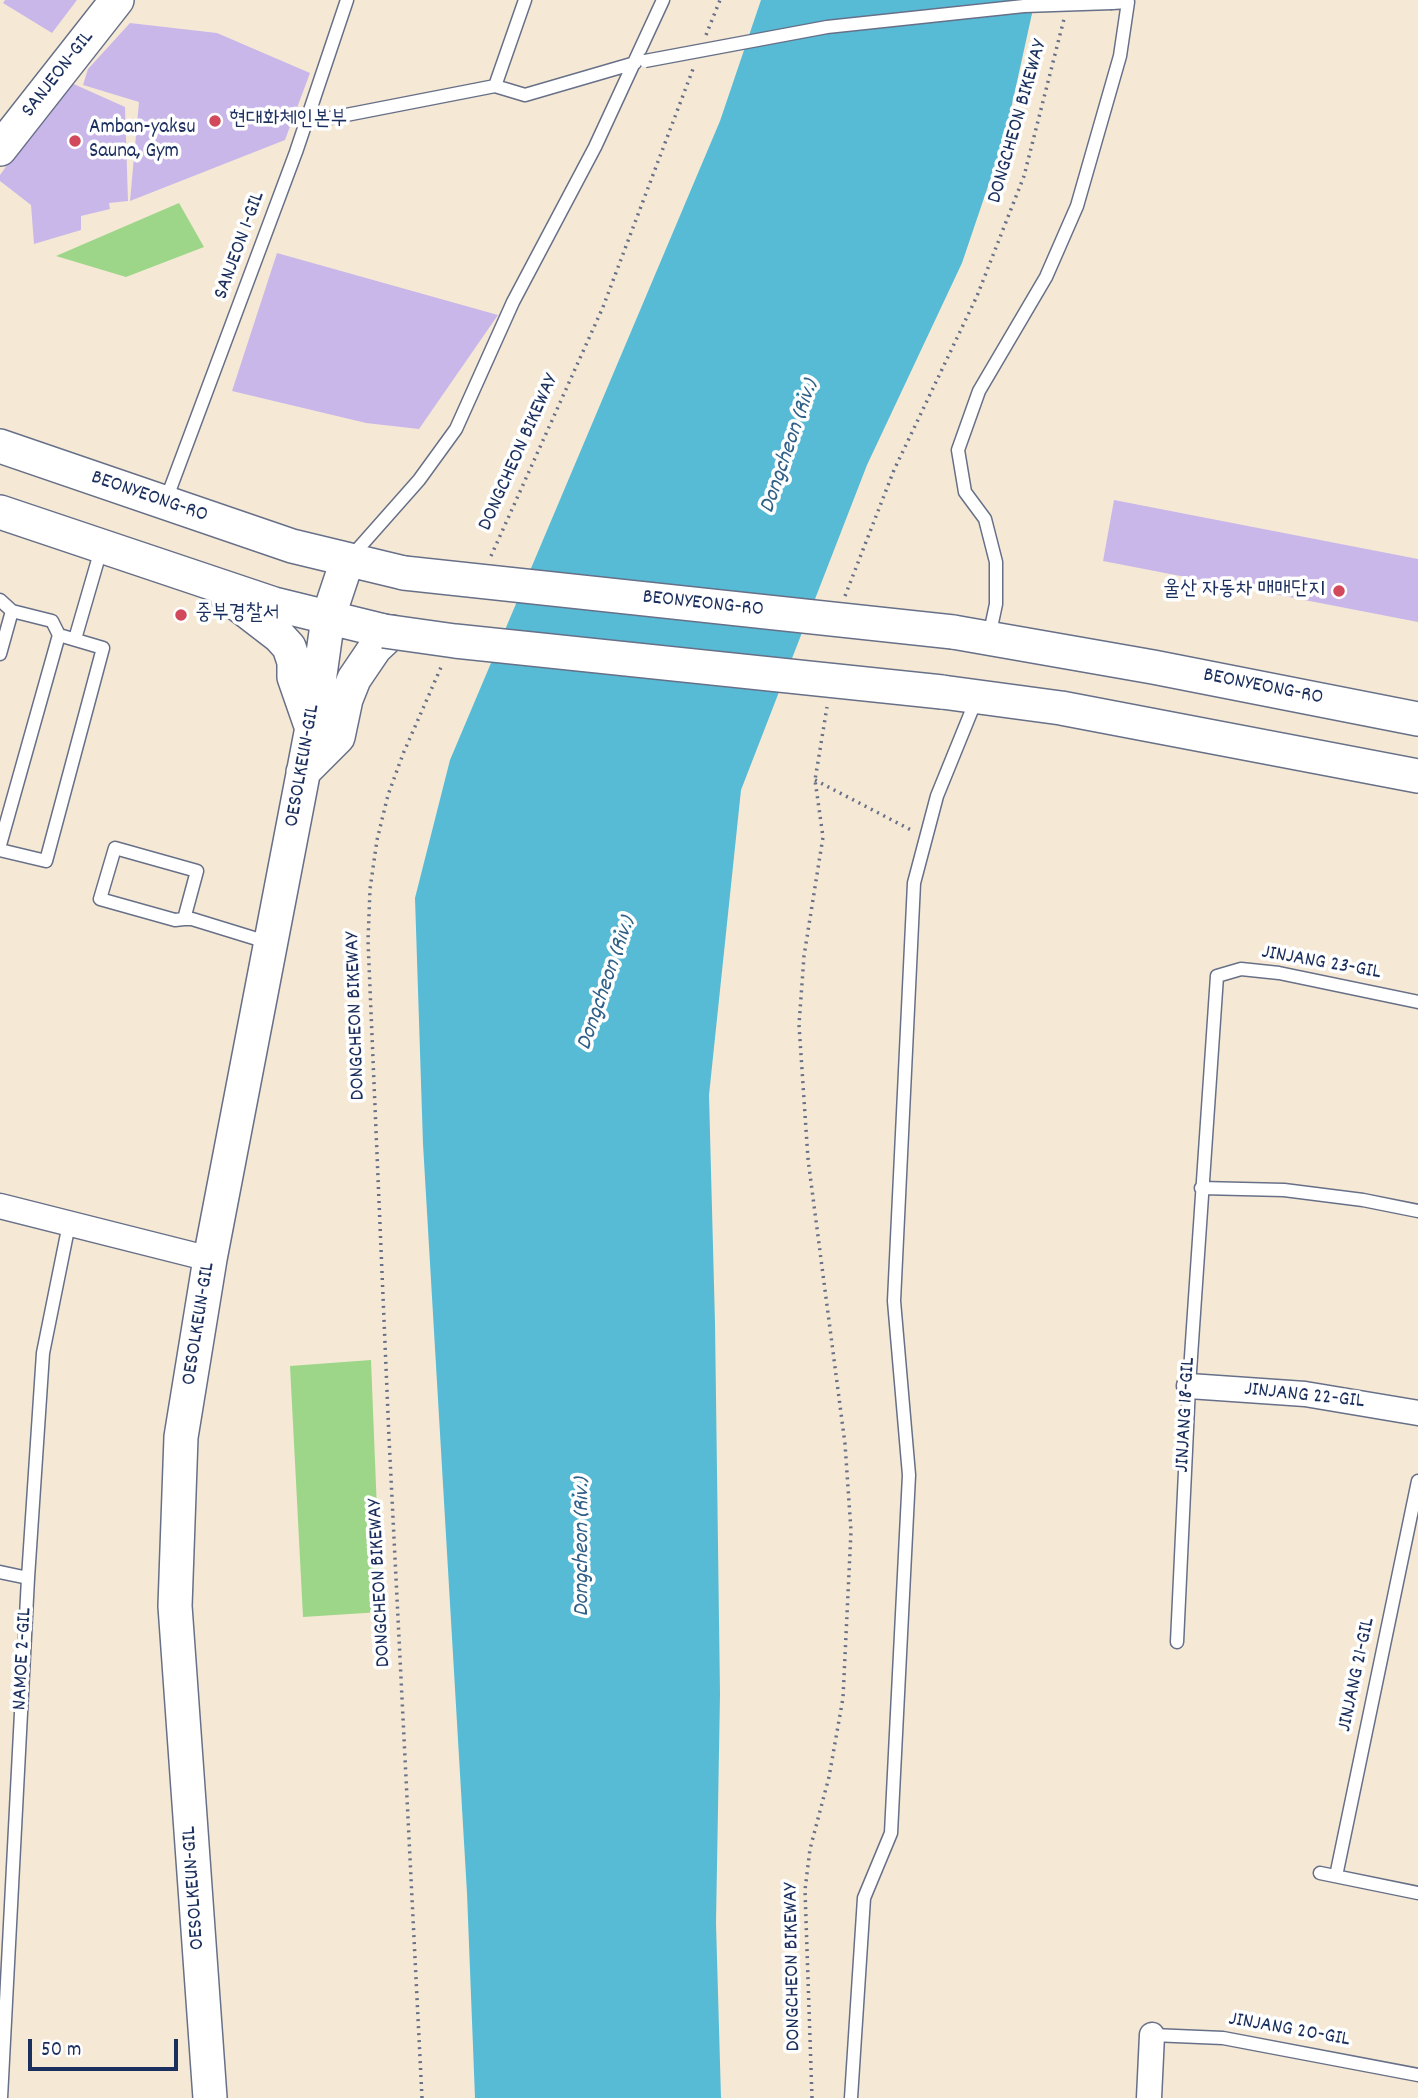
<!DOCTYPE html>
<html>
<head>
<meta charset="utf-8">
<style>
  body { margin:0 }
  #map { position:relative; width:1418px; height:2098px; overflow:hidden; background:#f5e9d5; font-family:Dekko,sans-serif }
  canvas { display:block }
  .scale { position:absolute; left:28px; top:2039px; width:150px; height:32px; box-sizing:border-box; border:4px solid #1b2f5e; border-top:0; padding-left:9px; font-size:21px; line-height:24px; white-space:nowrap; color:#1b2f5e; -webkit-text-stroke:5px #fff; paint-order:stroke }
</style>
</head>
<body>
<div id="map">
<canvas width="1418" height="2098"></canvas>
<div class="scale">50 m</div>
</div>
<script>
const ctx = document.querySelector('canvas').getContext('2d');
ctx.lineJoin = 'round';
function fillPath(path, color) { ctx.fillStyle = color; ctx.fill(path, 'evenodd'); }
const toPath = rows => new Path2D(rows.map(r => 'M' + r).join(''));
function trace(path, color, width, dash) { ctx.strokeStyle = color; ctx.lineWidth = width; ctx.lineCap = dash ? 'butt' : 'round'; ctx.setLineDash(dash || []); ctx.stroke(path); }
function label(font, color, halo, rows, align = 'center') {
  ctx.font = font + ' Dekko,"Poor Story",sans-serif'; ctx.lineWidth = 7; ctx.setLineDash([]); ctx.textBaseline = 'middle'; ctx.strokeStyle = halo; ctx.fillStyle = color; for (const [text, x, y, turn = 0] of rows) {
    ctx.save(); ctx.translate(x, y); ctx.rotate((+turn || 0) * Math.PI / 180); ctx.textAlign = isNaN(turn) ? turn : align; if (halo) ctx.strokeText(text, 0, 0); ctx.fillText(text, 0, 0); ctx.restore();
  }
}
const green = toPath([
  [179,203,204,247,126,277,56,256],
  [371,1360,381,1612,303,1617,290,1366]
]);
const water = toPath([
  [761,0,1035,0,1005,136,962,263,867,465,741,790,709,1095,715,1323,720,1694,716,1923,721,2098,475,2098,467,1893,423,1144,415,898,450,760,720,121]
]);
const building = toPath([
  [5,0,77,0,52,33,3,3],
  [130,23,217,33,310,73,285,140,130,201,139,102,83,85,88,69],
  [67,81,125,107,128,201,109,203,110,209,81,216,81,230,34,244,31,205,0,181,0,175],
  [277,253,498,315,419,429,366,423,232,391],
  [1114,500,1418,559,1418,622,1103,561]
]);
const path = toPath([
  [706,35,720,0],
  [491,556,603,307,693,69],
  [845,596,894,470,977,296,1024,176,1064,19],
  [815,780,913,831],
  [422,2098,389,1438,368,941,370,889,377,840,388,795,403,754,442,665],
  [812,2098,805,1890,810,1849,829,1777,843,1698,851,1531,845,1444,808,1159,799,1025,804,956,823,837,815,780,827,707]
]);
const lane = toPath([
  [525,0,495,86,525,95,635,63],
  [305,123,495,86],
  [166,500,296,152,347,0],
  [350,558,419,480,456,429,513,302,595,147,663,0],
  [0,600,12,611],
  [989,637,996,604,996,562,985,519,965,492,958,450,979,391,1046,277,1077,206,1120,56,1128,2,1112,3],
  [75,639,102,546],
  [0,654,12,611,52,621,59,635],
  [0,845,59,635,103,648,46,861,0,850],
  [184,919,197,871,115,848,100,899,175,920,184,919,192,919,270,943],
  [1201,1188,1284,1190,1363,1200,1418,1211],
  [0,1572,28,1578],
  [1177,1642,1189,1386,1217,976,1241,969,1279,973,1418,1002],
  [1320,1873,1418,1893],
  [1336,1876,1418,1481],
  [1152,2035,1223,2038,1418,2075],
  [1,2098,28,1578,43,1353,69,1224],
  [851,2098,864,1898,891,1833,909,1475,894,1301,914,883,937,796,976,700]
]);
const street = toPath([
  [0,1206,210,1259],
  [1189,1386,1305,1394,1418,1413],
  [1149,2098,1152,2035]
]);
const secondary = toPath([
  [0,149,117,0],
  [0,446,292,546,404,573],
  [0,512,274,604,384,631],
  [227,596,279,636,289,647,294,662,294,677,310,723],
  [953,632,1153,667,1418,719],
  [942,692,1061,708,1418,776],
  [303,772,338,737,346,699,354,679,375,648,392,632],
  [210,2098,175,1606,181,1437,210,1259,314,717,328,618,347,561]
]);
const laneBridge = toPath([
  [645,61,827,27,1024,6,1112,3]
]);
const secondaryBridge = toPath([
  [404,573,953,632],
  [384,631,455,641,942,692]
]);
const markers = [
  [215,121,7,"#d1495b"],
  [75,141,7,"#d1495b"],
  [1339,591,7,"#d1495b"],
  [181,615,7,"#d1495b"]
];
const streetNames = [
  ["SANJEON-GIL",59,75,-52],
  ["DONGCHEON BIKEWAY",1019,122,-74],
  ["SANJEON 1-GIL",241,246,-70],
  ["DONGCHEON BIKEWAY",520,453,-66],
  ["BEONYEONG-RO",149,498,19],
  ["BEONYEONG-RO",703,605,6],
  ["BEONYEONG-RO",1263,688,11],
  ["OESOLKEUN-GIL",304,766,-80],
  ["JINJANG 23-GIL",1321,964,10],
  ["DONGCHEON BIKEWAY",357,1016,-92],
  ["OESOLKEUN-GIL",200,1324,-81],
  ["JINJANG 22-GIL",1304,1397,6],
  ["JINJANG 18-GIL",1187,1415,-87],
  ["DONGCHEON BIKEWAY",381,1583,-93],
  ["NAMOE 2-GIL",24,1659,-87],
  ["JINJANG 21-GIL",1358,1675,-78],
  ["OESOLKEUN-GIL",195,1888,-94],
  ["DONGCHEON BIKEWAY",794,1967,-91],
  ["JINJANG 20-GIL",1289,2031,10]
];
const poiNames = [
  ["현대화체인본부",229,121],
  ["Amban-yaksu",89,129],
  ["Sauna, Gym",89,153],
  ["울산 자동차 매매단지",1325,591,"right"],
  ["중부경찰서",195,615]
];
const waterNames = [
  ["Dongcheon (Riv.)",791,447,-71],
  ["Dongcheon (Riv.)",608,984,-71],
  ["Dongcheon (Riv.)",584,1547,-90]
];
fillPath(green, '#9dd689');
fillPath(water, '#57bbd5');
fillPath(building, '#cab7ea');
trace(lane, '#677088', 15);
trace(street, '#677088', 27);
trace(secondary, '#677088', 36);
trace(path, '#677088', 3.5, [2, 5]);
trace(lane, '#fff', 12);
trace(street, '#fff', 24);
trace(secondary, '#fff', 33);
trace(laneBridge, '#677088', 15, []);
trace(secondaryBridge, '#677088', 36, []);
trace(laneBridge, '#fff', 12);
trace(secondaryBridge, '#fff', 33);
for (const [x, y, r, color] of markers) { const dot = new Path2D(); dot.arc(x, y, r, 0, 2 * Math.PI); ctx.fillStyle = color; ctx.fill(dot); trace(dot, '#fff', 2.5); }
label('21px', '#1b2f5e', '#fff', streetNames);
label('21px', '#1b2f5e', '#fff', poiNames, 'left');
label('italic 23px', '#306088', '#fff', waterNames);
</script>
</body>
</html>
